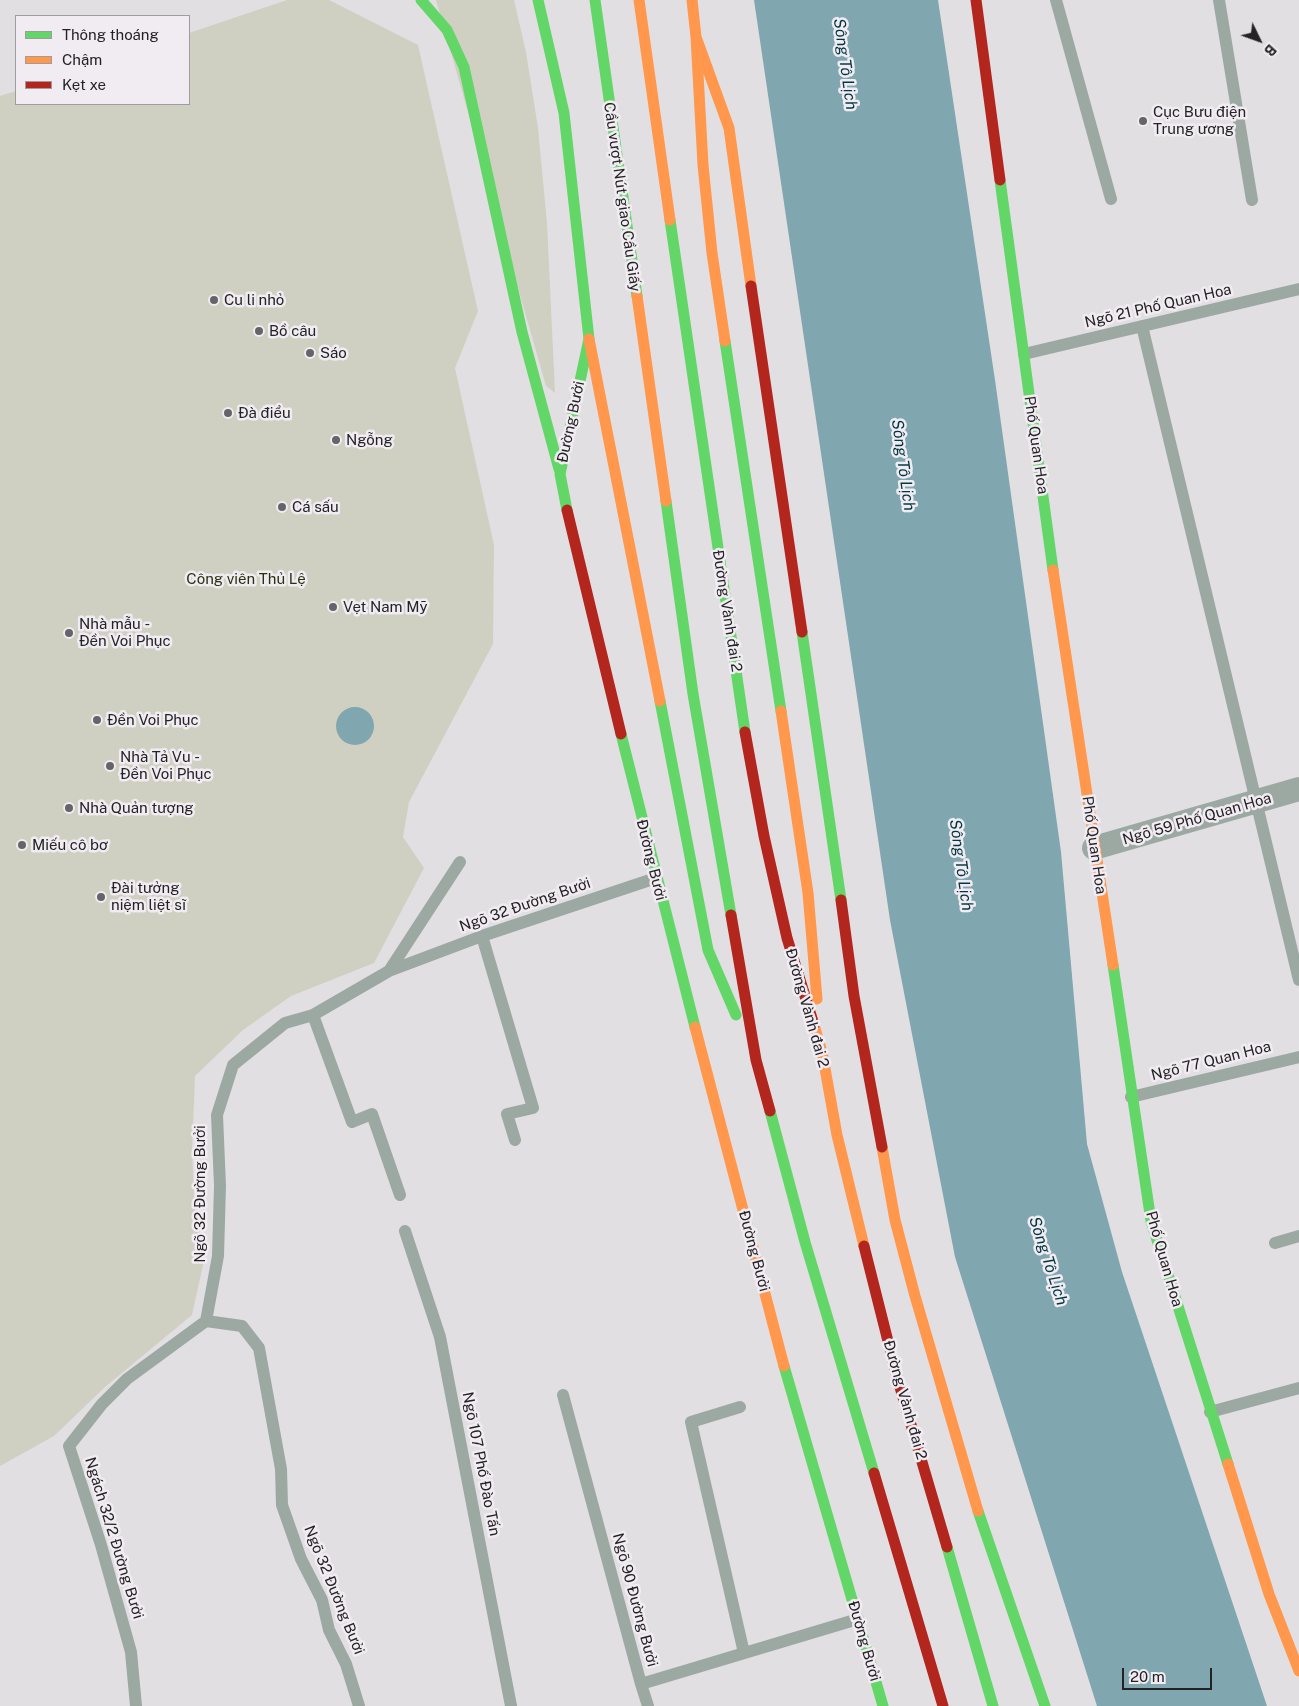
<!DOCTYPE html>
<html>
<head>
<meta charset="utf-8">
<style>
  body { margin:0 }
  #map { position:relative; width:1299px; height:1706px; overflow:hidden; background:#e2dfe3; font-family:"Public Sans",sans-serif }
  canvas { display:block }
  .legend { position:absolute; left:15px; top:15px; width:175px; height:90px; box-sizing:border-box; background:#f1ebf2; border:1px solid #9f9ba0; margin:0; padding:6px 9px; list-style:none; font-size:15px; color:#242225 }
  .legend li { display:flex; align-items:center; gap:10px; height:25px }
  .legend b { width:25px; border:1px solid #9f9ba0 }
  .north { position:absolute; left:1234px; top:15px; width:50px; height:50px; -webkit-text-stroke:4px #f1ebf2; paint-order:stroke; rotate:132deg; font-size:14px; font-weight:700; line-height:20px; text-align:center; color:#242225 }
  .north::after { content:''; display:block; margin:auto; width:18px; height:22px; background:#242225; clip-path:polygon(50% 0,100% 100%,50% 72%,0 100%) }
  .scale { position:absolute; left:1122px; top:1668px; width:90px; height:22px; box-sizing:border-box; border:2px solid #242225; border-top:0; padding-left:6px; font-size:15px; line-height:18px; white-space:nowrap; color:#242225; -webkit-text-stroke:4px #f1ebf2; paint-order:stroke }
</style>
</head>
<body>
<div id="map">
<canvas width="1299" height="1706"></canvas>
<ul class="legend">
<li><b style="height:6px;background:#63d668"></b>Thông thoáng</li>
<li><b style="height:6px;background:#ff974d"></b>Chậm</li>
<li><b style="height:6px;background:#b3261e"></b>Kẹt xe</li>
</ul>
<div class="north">B</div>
<div class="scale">20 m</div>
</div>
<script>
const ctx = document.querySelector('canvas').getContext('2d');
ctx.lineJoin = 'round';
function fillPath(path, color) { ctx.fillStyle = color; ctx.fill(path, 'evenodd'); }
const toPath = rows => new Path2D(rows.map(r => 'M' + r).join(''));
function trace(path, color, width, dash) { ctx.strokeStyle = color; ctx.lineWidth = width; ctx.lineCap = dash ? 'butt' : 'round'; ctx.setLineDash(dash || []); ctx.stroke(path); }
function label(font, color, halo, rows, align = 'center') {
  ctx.font = font + ' "Public Sans",sans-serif'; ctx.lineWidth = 5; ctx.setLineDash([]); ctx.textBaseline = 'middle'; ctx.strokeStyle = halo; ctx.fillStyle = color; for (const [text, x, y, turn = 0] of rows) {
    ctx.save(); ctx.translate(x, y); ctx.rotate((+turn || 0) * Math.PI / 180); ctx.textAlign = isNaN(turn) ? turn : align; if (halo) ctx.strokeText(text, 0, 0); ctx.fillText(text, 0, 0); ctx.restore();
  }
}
const green = toPath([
  [287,0,329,0,418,45,478,311,455,368,494,545,493,644,409,802,403,837,424,868,374,963,291,996,243,1030,195,1076,192,1151,195,1211,206,1251,192,1315,105,1387,54,1436,0,1466,0,96,16,91,16,104,189,104,189,33],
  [436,0,514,0,526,52,538,128,547,223,555,393,546,386]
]);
const water = toPath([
  [754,0,938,0,995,380,1061,852,1087,1144,1122,1272,1267,1706,1097,1706,955,1257,890,920],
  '336 726a19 19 0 1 1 38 0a19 19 0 1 1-38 0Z'
]);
const lane = toPath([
  [1056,0,1111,199],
  [1219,0,1252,200],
  [1142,326,1299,980],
  [1024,354,1299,289],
  [482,936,533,1108,507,1114,515,1140],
  [389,971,460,862],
  [313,1015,352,1122,372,1114,400,1195],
  [1131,1097,1299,1057],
  [405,1231,440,1337,511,1706],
  [1275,1243,1299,1236],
  [206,1321,218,1256,220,1186,217,1115,233,1065,285,1023,313,1015,389,971,482,936,656,878],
  [206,1321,242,1326,259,1348,281,1469,282,1505,301,1559,322,1600,329,1630,346,1664,359,1706],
  [563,1395,641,1684,858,1619],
  [740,1407,691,1422,744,1653],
  [1210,1412,1299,1388],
  [641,1684,648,1706],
  [136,1706,131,1652,101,1545,69,1446,102,1404,127,1379,206,1321]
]);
const street = toPath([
  [1094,848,1299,789]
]);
const fast = toPath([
  [421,0,447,30,464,67,522,332,559,469],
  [538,0,564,113,589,339,560,474,567,510],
  [595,0,637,296],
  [1000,180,1053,570],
  [670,220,745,732],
  [725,341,781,711],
  [666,501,693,694,731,915],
  [802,632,841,900],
  [660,701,708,950,736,1015],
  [621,734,695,1027],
  [1113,965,1151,1221,1228,1464],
  [770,1111,805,1242,874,1473],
  [784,1366,883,1706],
  [978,1511,1045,1706],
  [947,1547,993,1706]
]);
const slow = toPath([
  [639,0,670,220],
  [692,0,696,37,729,128,751,286],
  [696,37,703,165,712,253,725,341],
  [637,296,666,501],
  [589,339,660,701],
  [1053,570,1113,965],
  [781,711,808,893,817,999],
  [814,1025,822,1052,837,1135,864,1246],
  [695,1027,784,1366],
  [882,1147,895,1220,915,1296,978,1511],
  [1228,1464,1269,1594,1299,1671]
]);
const jam = toPath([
  [976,0,1000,180],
  [751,286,802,632],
  [567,510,621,734],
  [745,732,764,836,787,938,814,1025],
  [841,900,854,996,882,1147],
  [731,915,756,1060,770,1111],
  [864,1246,897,1377,947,1547],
  [874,1473,943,1706]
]);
const markers = [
  [1143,121,5,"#666468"],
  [214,300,5,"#666468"],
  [259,331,5,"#666468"],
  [310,353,5,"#666468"],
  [228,413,5,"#666468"],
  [336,440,5,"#666468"],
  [282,507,5,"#666468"],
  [333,607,5,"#666468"],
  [69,633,5,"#666468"],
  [97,720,5,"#666468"],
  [110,766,5,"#666468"],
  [69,808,5,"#666468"],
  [22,845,5,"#666468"],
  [101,897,5,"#666468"]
];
const poiNames = [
  ["Cục Bưu điện",1153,112],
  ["Trung ương",1153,129],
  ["Cu li nhỏ",224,300],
  ["Bồ câu",269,331],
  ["Sáo",320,353],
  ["Đà điểu",238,413],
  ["Ngỗng",346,440],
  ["Cá sấu",292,507],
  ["Vẹt Nam Mỹ",343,607],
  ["Nhà mẫu -",79,624],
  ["Đền Voi Phục",79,641],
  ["Đền Voi Phục",107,720],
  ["Nhà Tả Vu -",120,757],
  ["Đền Voi Phục",120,774],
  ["Nhà Quản tượng",79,808],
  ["Miếu cô bơ",32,845],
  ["Đài tưởng",111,888],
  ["niệm liệt sĩ",111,905]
];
const streetNames = [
  ["Cầu vượt Nút giao Cầu Giấy",622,197,82],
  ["Ngõ 21 Phố Quan Hoa",1158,306,-13],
  ["Đường Bưởi",571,422,-78],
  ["Phố Quan Hoa",1036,445,82],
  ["Đường Vành đai 2",727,611,81],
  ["Ngõ 59 Phố Quan Hoa",1197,819,-16],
  ["Phố Quan Hoa",1094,845,82],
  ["Đường Bưởi",651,860,76],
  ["Ngõ 32 Đường Bưởi",525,905,-19],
  ["Đường Vành đai 2",807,1008,74],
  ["Ngõ 77 Quan Hoa",1211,1061,-14],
  ["Ngõ 32 Đường Bưởi",200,1194,-90],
  ["Đường Bưởi",754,1251,75],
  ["Phố Quan Hoa",1164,1259,74],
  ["Đường Vành đai 2",905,1400,74],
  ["Ngõ 107 Phố Đào Tấn",481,1464,79],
  ["Ngách 32/2 Đường Bưởi",114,1538,73],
  ["Ngõ 32 Đường Bưởi",334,1590,68],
  ["Ngõ 90 Đường Bưởi",635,1600,75],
  ["Đường Bưởi",864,1641,74]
];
const parkNames = [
  ["Công viên Thủ Lệ",246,579]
];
const waterNames = [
  ["Sông Tô Lịch",845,64,82],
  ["Sông Tô Lịch",903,465,82],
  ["Sông Tô Lịch",961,865,82],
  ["Sông Tô Lịch",1048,1261,72]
];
fillPath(green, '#cfd0c1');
fillPath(water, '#80a6b0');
trace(lane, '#9ca9a2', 12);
trace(street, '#9ca9a2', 24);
trace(fast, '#63d668', 11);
trace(slow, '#ff974d', 11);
trace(jam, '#b3261e', 11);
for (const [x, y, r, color] of markers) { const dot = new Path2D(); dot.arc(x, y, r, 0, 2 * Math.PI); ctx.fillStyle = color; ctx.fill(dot); trace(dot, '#f1ebf2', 2); }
label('15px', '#242225', '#f1ebf2', poiNames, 'left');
label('15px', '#242225', '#f1ebf2', streetNames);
label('15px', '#2c310d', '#f1ebf2', parkNames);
label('italic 16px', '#003740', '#f1ebf2', waterNames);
</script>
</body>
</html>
